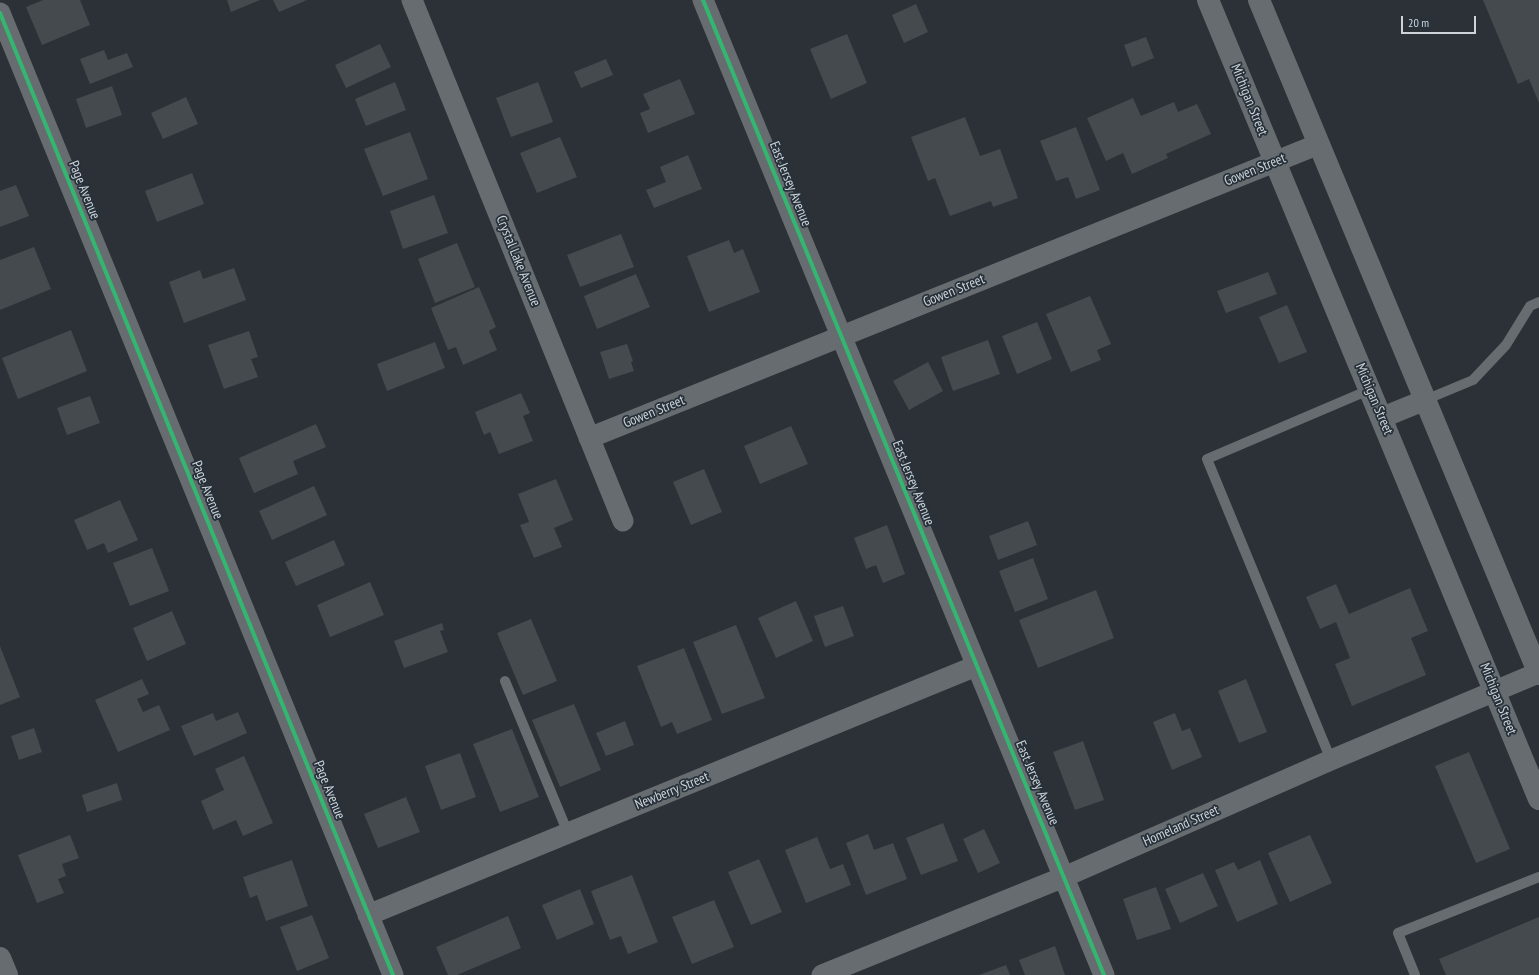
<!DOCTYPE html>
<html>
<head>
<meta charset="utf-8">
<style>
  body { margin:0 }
  #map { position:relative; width:1539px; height:975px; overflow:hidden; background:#2b3136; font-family:"PT Sans Narrow",sans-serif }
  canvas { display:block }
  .scale { position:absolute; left:1401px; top:16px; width:75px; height:18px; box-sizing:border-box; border:2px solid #cdd3d9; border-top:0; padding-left:5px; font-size:12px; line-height:14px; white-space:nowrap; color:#cdd3d9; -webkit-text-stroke:3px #27313a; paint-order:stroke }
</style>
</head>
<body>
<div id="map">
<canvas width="1539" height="975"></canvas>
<div class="scale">20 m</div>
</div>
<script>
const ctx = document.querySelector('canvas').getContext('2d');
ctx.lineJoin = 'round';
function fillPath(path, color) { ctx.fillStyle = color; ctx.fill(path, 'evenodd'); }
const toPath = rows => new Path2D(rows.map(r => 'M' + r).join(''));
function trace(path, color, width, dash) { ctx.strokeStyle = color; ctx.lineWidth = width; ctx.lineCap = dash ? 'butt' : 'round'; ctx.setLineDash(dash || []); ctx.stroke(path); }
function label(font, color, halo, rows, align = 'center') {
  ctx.font = font + ' "PT Sans Narrow",sans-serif'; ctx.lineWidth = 3.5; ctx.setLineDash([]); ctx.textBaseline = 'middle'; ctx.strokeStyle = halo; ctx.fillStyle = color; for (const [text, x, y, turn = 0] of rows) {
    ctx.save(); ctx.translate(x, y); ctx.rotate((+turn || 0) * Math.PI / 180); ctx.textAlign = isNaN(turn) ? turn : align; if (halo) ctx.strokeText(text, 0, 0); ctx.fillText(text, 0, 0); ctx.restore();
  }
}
const building = toPath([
  [43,0,80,0,90,25,42,45,26,7],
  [227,0,260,0,231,12],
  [273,0,307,0,279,12],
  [1483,0,1539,0,1539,103,1529,79,1518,84],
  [916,4,928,32,904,43,892,15],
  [847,34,867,83,831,99,810,49],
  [1146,37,1154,58,1132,67,1124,45],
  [380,44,391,67,346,88,335,65],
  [104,50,108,60,127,53,133,67,90,84,80,59],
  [606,59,613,75,581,88,574,72],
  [680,79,695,114,648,133,640,113,650,109,643,94],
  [395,82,406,110,366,126,355,99],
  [538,82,553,122,511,137,496,98],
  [112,86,122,115,86,128,76,99],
  [186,97,198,124,163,139,151,113],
  [1133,98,1141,116,1174,102,1178,112,1197,104,1211,134,1166,154,1168,158,1132,174,1123,153,1106,161,1087,118],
  [965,117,980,156,1000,149,1018,198,993,207,991,201,950,216,935,178,928,181,911,137],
  [1076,127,1100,190,1076,199,1068,177,1056,181,1040,141],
  [410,132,428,179,383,196,364,149],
  [560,137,577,177,537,193,520,153],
  [688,155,702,189,654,208,646,190,666,182,660,167],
  [192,173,204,204,157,222,145,191],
  [16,185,29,216,0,227,0,191],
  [434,195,448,233,403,249,390,211],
  [621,234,634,267,580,287,567,255],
  [729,240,734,253,743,249,760,292,709,312,687,256],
  [457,243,475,287,435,303,418,259],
  [34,247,51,289,0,310,0,260],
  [234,268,246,300,184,323,169,282,200,270,203,279],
  [1268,272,1277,294,1226,313,1217,291],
  [636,274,650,307,597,329,584,296],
  [479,287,496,327,489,331,497,350,463,365,456,347,448,350,431,308],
  [1090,296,1111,344,1097,350,1101,360,1071,372,1046,314],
  [1287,305,1307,352,1279,363,1259,317],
  [1037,322,1052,359,1017,374,1002,336],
  [71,330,87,371,18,399,2,358],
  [249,331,258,357,251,359,258,377,224,389,208,345],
  [988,340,1000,374,953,391,941,357],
  [435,342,445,368,387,391,377,364],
  [627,344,633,361,631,362,634,371,609,379,600,352],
  [928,362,943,391,909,410,893,381],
  [521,393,530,413,523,416,533,441,499,454,490,432,484,435,475,412],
  [90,396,100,423,67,435,57,408],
  [316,424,326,447,293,461,298,474,254,493,239,458],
  [791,426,808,464,760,484,744,446],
  [704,469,722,512,691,525,673,482],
  [556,479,573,520,554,528,562,547,534,558,520,525,529,522,518,494],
  [314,486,327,515,272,540,259,511],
  [120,500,138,540,108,553,104,543,87,550,74,520],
  [1028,521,1037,545,998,560,989,536],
  [887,525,905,574,883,583,876,565,866,569,854,538],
  [334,540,345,565,296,586,285,562],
  [152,548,169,591,130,606,113,563],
  [1033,558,1048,599,1015,612,999,571],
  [370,582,384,615,330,637,317,605],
  [1336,584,1349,614,1410,588,1428,631,1411,638,1426,675,1352,706,1335,664,1350,658,1336,622,1320,629,1306,597],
  [1096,590,1114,638,1038,668,1019,620],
  [796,601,813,641,776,658,758,618],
  [843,606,854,636,825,647,814,616],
  [172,611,186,644,147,661,133,628],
  [531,619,557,681,523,695,497,633],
  [442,623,444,630,440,631,448,652,404,668,394,641],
  [736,625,765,698,722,714,693,642],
  [0,646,20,697,0,705],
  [684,648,712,720,677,734,672,722,661,727,637,666],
  [142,679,149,694,137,699,143,712,159,705,170,730,118,752,95,700],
  [1246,679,1267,732,1239,743,1218,691],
  [574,704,601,770,560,787,532,720],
  [238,712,247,733,194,756,181,726,213,713,216,721],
  [1175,713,1182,731,1190,728,1202,757,1172,770,1153,722],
  [625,721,634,745,606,756,596,733],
  [34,728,42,752,19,760,11,736],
  [512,729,539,797,500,812,473,744],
  [1083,741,1104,800,1075,810,1053,752],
  [1469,752,1510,849,1476,863,1435,766],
  [460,753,476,797,441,810,425,766],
  [244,756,273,823,243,836,236,820,213,830,201,801,224,790,215,769],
  [117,783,122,800,87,812,82,795],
  [406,797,420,832,378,848,364,814],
  [943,823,958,861,921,875,906,838],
  [984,829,1000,863,978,873,963,839],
  [868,834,874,850,893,843,907,879,866,895,846,843],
  [70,835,79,858,62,864,66,876,58,879,64,893,37,903,18,855],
  [1310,835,1332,883,1290,902,1268,853],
  [817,837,830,869,843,864,851,885,806,903,785,850],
  [759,859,782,912,751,925,728,872],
  [292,860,308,906,266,921,257,895,250,898,243,877],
  [1260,860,1278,904,1237,922,1215,870,1234,862,1238,870],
  [1203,873,1218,906,1180,923,1165,889],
  [632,875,658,942,628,954,621,936,610,940,591,891],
  [1156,887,1171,929,1137,940,1123,899],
  [580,889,594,924,557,940,542,905],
  [714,900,734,947,692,964,672,917],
  [312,915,329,958,297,971,280,927],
  [508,916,521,948,457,975,448,975,436,947],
  [1539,917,1539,975,1446,975,1439,959],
  [1055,946,1065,975,1025,975,1019,960],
  [1006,965,1010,975,979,975]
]);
const service = toPath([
  [1425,400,1473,380,1506,345,1530,306,1539,302],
  [505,681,568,833],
  [1331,760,1207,459,1369,390],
  [1415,975,1398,933,1539,877]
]);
const minor = toPath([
  [412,0,623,521],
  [703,0,1104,975],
  [0,13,393,975],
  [1381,418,1425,400],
  [589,438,1319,144],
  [368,915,976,666],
  [822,975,1064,877,1331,760,1538,673]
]);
const tertiary = toPath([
  [1208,0,1539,799],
  [1259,0,1539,674],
  [0,958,7,975]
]);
const cycleway = toPath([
  [703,0,1104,975],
  [0,13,393,975]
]);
const streetNames = [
  ["Michigan Street",1249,100,68],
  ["Gowen Street",1255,170,-22],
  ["East Jersey Avenue",790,184,68],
  ["Page Avenue",84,190,68],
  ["Crystal Lake Avenue",518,261,68],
  ["Gowen Street",954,291,-22],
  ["Michigan Street",1374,399,67],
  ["Gowen Street",654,412,-22],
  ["East Jersey Avenue",913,483,68],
  ["Page Avenue",207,490,68],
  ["Michigan Street",1498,699,68],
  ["East Jersey Avenue",1037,783,67],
  ["Page Avenue",329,790,68],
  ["Newberry Street",672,791,-22],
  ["Homeland Street",1181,826,-24]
];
fillPath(building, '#454a4e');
trace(service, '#676c70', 10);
trace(minor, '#676c70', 21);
trace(tertiary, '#676c70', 22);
trace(cycleway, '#33b770', 4);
label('14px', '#cdd3d9', '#27313a', streetNames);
</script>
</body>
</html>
